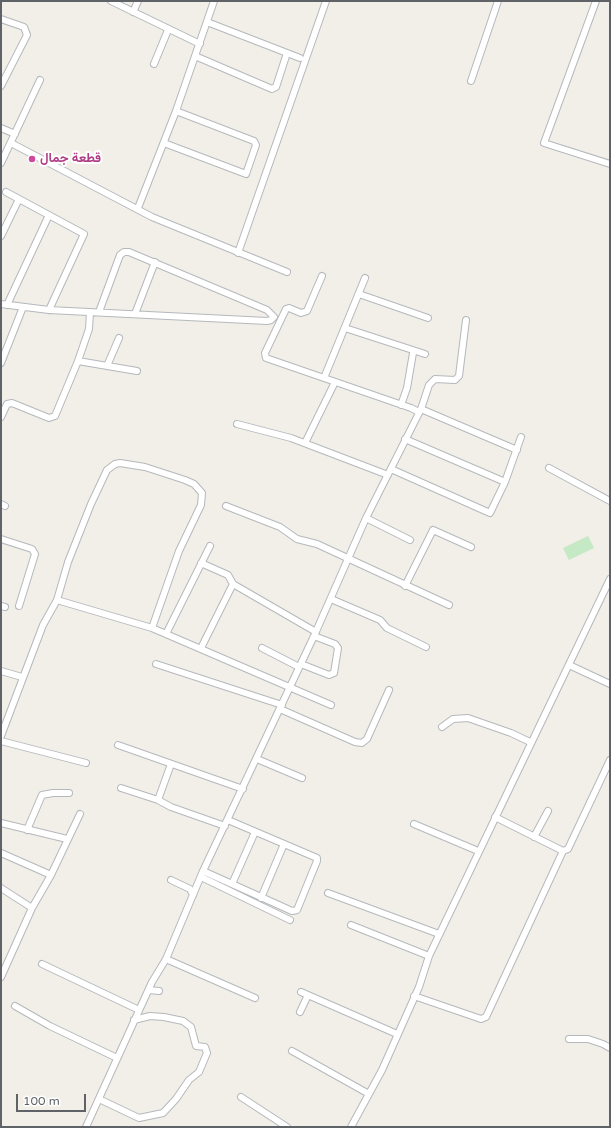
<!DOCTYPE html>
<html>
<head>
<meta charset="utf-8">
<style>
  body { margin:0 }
  #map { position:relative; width:611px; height:1128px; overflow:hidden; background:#f1efe8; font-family:"Varela Round",sans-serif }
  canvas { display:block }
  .frame { position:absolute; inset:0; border:2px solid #5f6368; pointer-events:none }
  .scale { position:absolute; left:16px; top:1094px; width:70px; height:18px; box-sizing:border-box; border:2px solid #5f6368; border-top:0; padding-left:5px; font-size:12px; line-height:14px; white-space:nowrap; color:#5f6368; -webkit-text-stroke:3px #fff; paint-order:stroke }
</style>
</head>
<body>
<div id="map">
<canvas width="611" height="1128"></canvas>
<div class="frame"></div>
<div class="scale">100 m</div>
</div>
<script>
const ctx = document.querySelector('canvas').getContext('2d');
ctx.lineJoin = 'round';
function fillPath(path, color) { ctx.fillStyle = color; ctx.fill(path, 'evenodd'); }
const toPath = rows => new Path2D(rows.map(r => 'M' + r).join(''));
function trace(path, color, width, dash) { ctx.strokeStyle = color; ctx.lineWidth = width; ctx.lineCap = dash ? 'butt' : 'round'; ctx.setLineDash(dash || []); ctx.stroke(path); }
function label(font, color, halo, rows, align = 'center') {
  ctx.font = font + ' "Varela Round",Vazirmatn,sans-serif'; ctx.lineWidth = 4; ctx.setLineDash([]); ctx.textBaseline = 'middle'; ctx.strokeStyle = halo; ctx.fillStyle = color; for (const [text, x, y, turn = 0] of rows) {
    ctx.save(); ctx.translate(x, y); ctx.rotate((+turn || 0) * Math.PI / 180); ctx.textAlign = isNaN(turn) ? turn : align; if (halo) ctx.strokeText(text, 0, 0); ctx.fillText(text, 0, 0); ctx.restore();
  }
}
const green = toPath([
  [588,536,594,548,569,560,563,548]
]);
const minor = toPath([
  [111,1,200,44],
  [596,1,544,143,610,164],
  [133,12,138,1],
  [1,19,24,27,27,35,1,86],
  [207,22,300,58],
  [195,56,272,89,276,87,287,53],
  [154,64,168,30],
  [471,81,498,1],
  [1,128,15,134],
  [11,143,152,217,287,272],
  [164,143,246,174,256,145,254,141,176,111],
  [1,163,40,80],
  [6,192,84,234,49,310],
  [138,208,176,111,214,1],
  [1,236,19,199],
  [238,253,326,1],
  [322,276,307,311,301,313,289,308,286,309,265,353,266,358,411,408,419,412],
  [359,294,428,318],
  [1,304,49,310,267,321,271,320,274,317,267,310,129,252,124,252,120,255,99,312],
  [7,305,49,215],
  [135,314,155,262],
  [345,328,425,354],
  [78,361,137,371],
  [1,363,23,307],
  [107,366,119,338],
  [324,378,365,278],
  [401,405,407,388,413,353],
  [421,409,517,450],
  [1,417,7,404,12,403,49,418,55,416,78,361,89,329,90,312],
  [237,424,291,438,388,475],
  [405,439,505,482],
  [305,443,335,382],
  [549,468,610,501],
  [391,469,490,513,505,482,521,437],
  [1,504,5,506],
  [226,506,280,527,297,539,317,544,449,605],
  [366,518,410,540],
  [1,539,32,549,35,554,19,606],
  [201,563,228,575,233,584,201,648],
  [233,584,316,632],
  [405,586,433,530,471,547],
  [331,599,380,620,387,628,426,647],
  [57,600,152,628,331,705],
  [1,606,5,607],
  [166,634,210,546],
  [262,648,299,667],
  [156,664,282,705],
  [301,664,329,675,334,673,338,648,335,644,314,636],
  [569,665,610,684],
  [1,671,22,677],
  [280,709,355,742,362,743,367,739,389,690],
  [442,727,453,719,468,718,511,733,530,742],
  [1,736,43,625,57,600,68,562,91,504,107,470,115,464,120,463,145,467,185,480,194,484,202,493,201,505,179,551,152,628],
  [1,741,86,763],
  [118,745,243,789],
  [257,759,302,778],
  [121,788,158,800,171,807,225,826],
  [158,800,171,764],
  [495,817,563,851],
  [1,823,67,839],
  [414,824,478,851],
  [27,830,42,795,53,793,69,793],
  [534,837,548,811],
  [1,853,51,875],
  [203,871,292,911,297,910,317,861,317,858,228,820],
  [201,877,290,920],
  [171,880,190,889,193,895],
  [232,884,255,832],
  [1,888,32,908],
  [328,893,439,934],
  [261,898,284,844],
  [351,925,429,956],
  [166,959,255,998],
  [42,964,139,1010],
  [1,977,32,908,51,875,80,814],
  [149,990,159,991],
  [301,992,397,1034],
  [414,996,481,1019,486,1017,563,851,568,849,610,760],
  [15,1006,50,1026,117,1058],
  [300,1012,308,995],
  [569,1039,588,1039,603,1044,610,1048],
  [292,1051,369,1094],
  [241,1097,287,1127],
  [99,1099,139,1118,163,1113,176,1099,189,1080,199,1072,207,1053,205,1047,196,1046,191,1027,183,1021,164,1017,150,1016,134,1020],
  [86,1127,152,982,166,959,203,871,314,636,366,518,421,409,429,385,435,379,455,380,459,376,466,320],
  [351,1127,382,1070,419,987,429,956,610,579]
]);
const markers = [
  [32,159,4,"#d1479c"]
];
const hotelNames = [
  ["قطعة جمال",40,159]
];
fillPath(green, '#c5e8c5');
trace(minor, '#b5b8bc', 8);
trace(minor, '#fff', 6);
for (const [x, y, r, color] of markers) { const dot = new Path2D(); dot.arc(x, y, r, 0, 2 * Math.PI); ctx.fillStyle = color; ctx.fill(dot); trace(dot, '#fff', 1.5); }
label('bold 13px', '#b23c85', '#fff', hotelNames, 'left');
</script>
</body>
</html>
